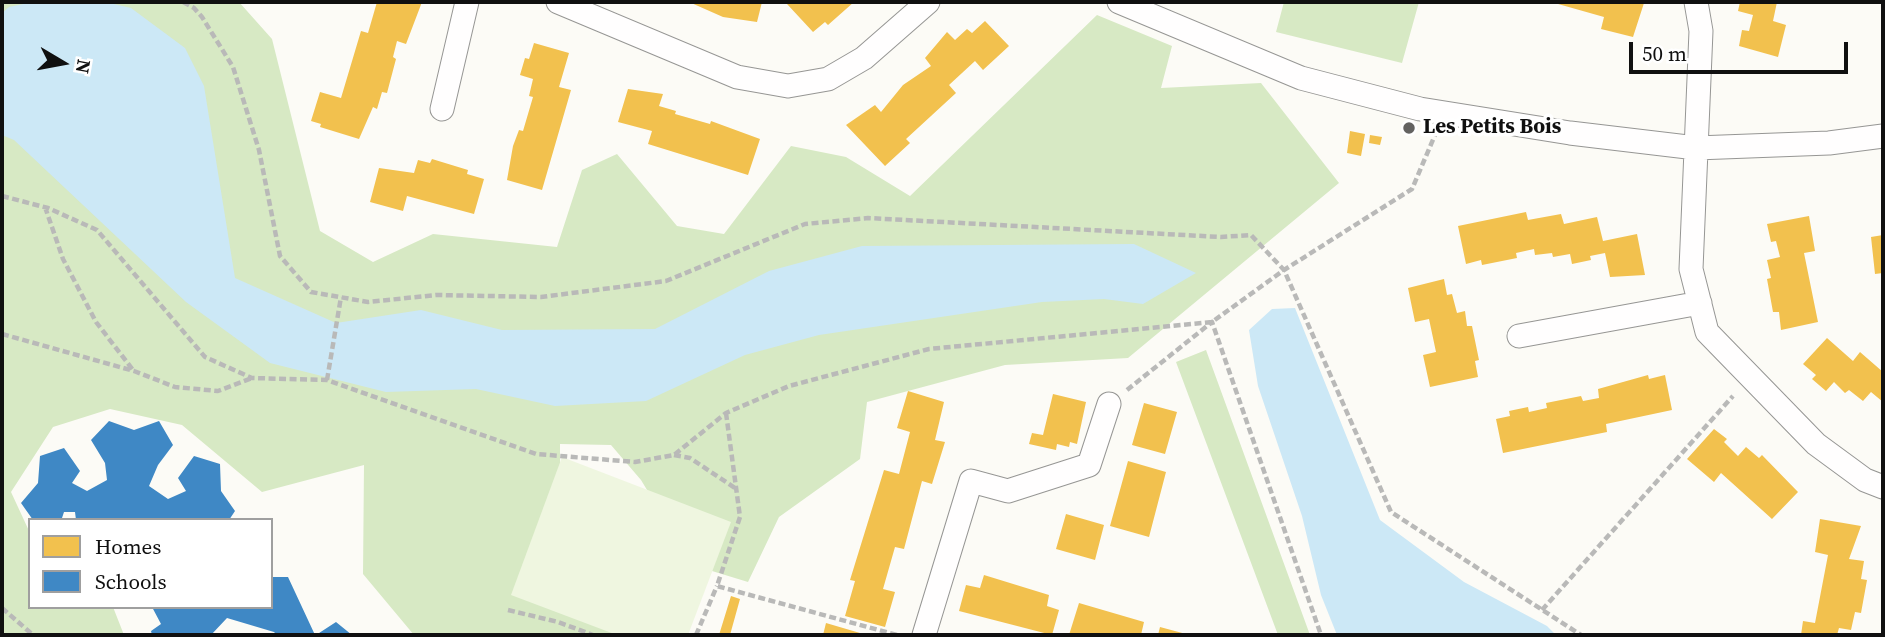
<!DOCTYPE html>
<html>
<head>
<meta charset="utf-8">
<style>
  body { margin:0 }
  #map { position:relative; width:1885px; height:637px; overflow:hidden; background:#fcfbf6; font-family:"Source Serif 4",serif }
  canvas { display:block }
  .frame { position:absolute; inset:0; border:4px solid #101010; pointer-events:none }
  .legend { position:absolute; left:28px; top:518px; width:245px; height:91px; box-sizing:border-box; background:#fff; border:2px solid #9f9f9f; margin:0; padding:9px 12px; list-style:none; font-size:21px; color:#101010 }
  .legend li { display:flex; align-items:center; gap:14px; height:35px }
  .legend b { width:35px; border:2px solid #9f9f9f }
  .north { position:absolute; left:28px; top:28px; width:70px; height:70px; -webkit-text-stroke:5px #fff; paint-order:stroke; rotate:100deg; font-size:19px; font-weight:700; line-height:28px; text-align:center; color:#101010 }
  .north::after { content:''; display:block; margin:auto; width:24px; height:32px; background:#101010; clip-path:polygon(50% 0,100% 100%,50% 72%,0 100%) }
  .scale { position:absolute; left:1629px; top:42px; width:219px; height:32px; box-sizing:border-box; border:4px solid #101010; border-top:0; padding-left:9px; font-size:21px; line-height:24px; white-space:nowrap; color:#101010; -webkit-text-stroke:5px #fff; paint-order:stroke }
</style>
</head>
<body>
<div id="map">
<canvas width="1885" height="637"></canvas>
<div class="frame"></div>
<ul class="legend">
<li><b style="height:19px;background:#f2c14e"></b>Homes</li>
<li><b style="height:19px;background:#3f88c5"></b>Schools</li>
</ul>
<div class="north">N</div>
<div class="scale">50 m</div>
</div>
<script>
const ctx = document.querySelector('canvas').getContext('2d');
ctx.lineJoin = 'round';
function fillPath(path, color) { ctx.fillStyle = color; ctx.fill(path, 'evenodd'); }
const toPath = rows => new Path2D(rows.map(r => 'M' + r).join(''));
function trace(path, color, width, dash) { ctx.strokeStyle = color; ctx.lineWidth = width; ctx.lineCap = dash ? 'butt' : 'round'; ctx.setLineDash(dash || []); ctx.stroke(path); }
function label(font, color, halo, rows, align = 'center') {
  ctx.font = font + ' "Source Serif 4",serif'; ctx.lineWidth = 7; ctx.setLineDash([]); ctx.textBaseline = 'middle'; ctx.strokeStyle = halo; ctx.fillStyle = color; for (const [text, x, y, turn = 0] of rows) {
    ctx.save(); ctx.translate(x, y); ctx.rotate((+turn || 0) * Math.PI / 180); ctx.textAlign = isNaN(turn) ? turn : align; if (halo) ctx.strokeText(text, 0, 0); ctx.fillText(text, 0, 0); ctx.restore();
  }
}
const forest = toPath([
  [2,2,239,2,272,39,320,231,373,262,433,234,557,247,582,170,617,154,677,226,724,234,791,146,846,157,910,196,1097,15,1172,46,1161,88,1261,83,1339,183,1128,358,1005,365,867,402,860,459,779,517,748,582,712,571,679,543,641,480,611,445,560,444,560,524,643,635,414,635,363,574,364,465,262,492,182,425,110,409,53,427,11,492,30,533,30,607,113,607,124,635,2,635],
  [1284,2,1419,2,1402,63,1276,32],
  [1206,350,1310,635,1278,635,1176,362]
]);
const pitch = toPath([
  [562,457,731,522,688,635,617,635,511,595]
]);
const water = toPath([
  [33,2,105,2,131,8,185,48,204,86,235,278,336,323,421,310,502,330,655,329,769,271,862,246,1134,244,1196,273,1143,304,1104,299,1042,302,819,335,745,355,646,401,555,406,476,389,386,392,270,363,186,302,14,140,2,135,2,13,9,7],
  [1295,308,1380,520,1464,582,1547,626,1556,635,1337,635,1321,595,1302,516,1258,386,1249,330,1272,309]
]);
const homes = toPath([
  [377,2,422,2,406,44,397,41,393,57,396,59,387,93,382,92,377,109,373,107,359,139,320,127,321,124,311,121,320,92,341,98,361,31,368,33],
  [689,2,762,2,757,22,723,17],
  [790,2,854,2,828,25,825,22,813,32,787,4],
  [1551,2,1640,2,1644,3,1633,37,1601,29,1604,17],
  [1740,2,1777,2,1773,21,1786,25,1778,57,1739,46,1742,30,1749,31,1753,15,1738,11],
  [985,21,1009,46,983,70,975,61,949,85,956,93,906,139,910,143,885,166,846,125,875,105,881,112,903,85,931,66,925,58,947,32,955,40,967,29,972,33],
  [534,43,569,53,559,87,571,90,542,190,507,180,513,146,519,130,523,131,533,97,529,96,533,79,520,75,525,58,529,59],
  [628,89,663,94,659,106,676,111,675,114,710,124,711,121,760,139,748,175,648,144,652,131,618,122],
  [1350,131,1365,134,1361,156,1347,153],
  [1370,135,1382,137,1380,145,1369,143],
  [432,159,468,170,467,174,484,179,474,214,407,196,403,211,370,202,379,168,414,173,418,160,430,163],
  [1526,212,1528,220,1561,214,1564,224,1597,217,1603,241,1637,234,1645,275,1610,277,1605,253,1590,256,1591,260,1572,264,1570,254,1553,257,1552,253,1535,255,1534,249,1516,253,1517,258,1482,265,1481,260,1466,264,1458,226],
  [1809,216,1815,251,1804,253,1818,322,1781,330,1779,312,1773,312,1767,279,1771,278,1767,260,1780,257,1776,241,1771,242,1767,224],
  [1883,235,1883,273,1875,274,1871,237],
  [1444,279,1447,295,1452,294,1457,313,1465,311,1467,326,1472,326,1479,360,1475,361,1478,377,1430,387,1423,355,1436,352,1429,319,1415,322,1408,288],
  [1827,338,1853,361,1860,352,1883,372,1883,402,1871,392,1863,401,1849,390,1845,393,1834,382,1826,391,1812,379,1816,375,1803,364],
  [1648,375,1649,379,1665,375,1672,410,1606,424,1607,432,1503,453,1496,419,1510,416,1509,411,1528,407,1529,412,1547,408,1546,403,1581,396,1583,401,1599,398,1598,389],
  [908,391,944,402,935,440,945,442,932,484,922,481,904,549,895,547,883,589,895,592,885,627,845,616,855,581,850,580,884,470,899,474,910,432,897,428],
  [1053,394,1086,402,1077,444,1070,442,1069,447,1057,444,1056,450,1029,444,1032,433,1043,435],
  [1144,403,1177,412,1165,454,1132,445],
  [1714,429,1727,439,1724,442,1738,456,1746,447,1759,458,1762,455,1798,492,1772,519,1721,473,1714,482,1687,459],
  [1128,461,1166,472,1149,537,1110,526],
  [1066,514,1104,525,1095,560,1056,549],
  [1820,519,1861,526,1849,559,1864,561,1861,579,1867,580,1861,613,1855,612,1851,630,1839,628,1837,635,1801,635,1803,621,1815,623,1828,555,1815,552],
  [984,575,1049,595,1047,606,1059,610,1052,635,959,611,966,585,980,588],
  [731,596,740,599,730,635,719,635],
  [1079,603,1144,622,1141,635,1069,635],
  [826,623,860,633,859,635,823,635],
  [1160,627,1186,634,1186,635,1158,635]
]);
const schools = toPath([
  [109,421,134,430,159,421,173,445,158,465,149,486,168,499,186,491,178,478,194,456,220,464,221,491,235,511,229,520,76,520,75,512,64,512,62,518,56,520,33,520,21,503,38,483,40,456,64,448,80,471,72,483,87,491,107,480,105,463,91,440],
  [271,577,288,577,315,635,277,635,274,632,227,618,211,635,152,635,151,631,161,624,152,607,271,607],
  [336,622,352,635,316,635]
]);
const path = toPath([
  [183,2,194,8,202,17,233,67,259,150,280,256,311,292,368,302,436,295,541,297,666,281,805,224,868,218,1221,237,1251,235,1284,270,1391,512,1581,635],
  [2,196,48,208,97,230,205,357,252,378,327,380,536,454,635,462,674,455,726,413,789,386,929,349,1212,322,1284,270,1412,189,1435,135],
  [45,207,63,259,96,322,133,370],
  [2,334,134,371,175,387,218,391,252,378],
  [327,380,341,297],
  [1127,390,1212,322,1321,635],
  [726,413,740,517,717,586,897,635],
  [674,455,690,458,735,488],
  [2,608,33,635],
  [508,610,558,622,593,635],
  [1542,610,1733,396],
  [696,635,717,586]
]);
const minor = toPath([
  [558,2,737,77,788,86,828,79,864,58,928,2],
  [1119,2,1301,78,1420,109,1570,133,1696,148,1829,143,1883,136],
  [1696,2,1701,31,1691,269,1707,332,1816,444,1865,480,1883,487],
  [442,109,467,2],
  [1519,336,1700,303],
  [924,635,971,481,1008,491,1089,465,1109,404]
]);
const markers = [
  [1409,128,7,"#636260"]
];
const poiNames = [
  ["Les Petits Bois",1423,128]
];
fillPath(forest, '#d7e9c4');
fillPath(pitch, '#eff6e0');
fillPath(water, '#cce8f6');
fillPath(homes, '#f2c14e');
fillPath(schools, '#3f88c5');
trace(minor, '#969694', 25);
trace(path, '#b9b9b8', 4.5, [7, 3.5]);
trace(minor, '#fffefe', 23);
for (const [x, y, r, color] of markers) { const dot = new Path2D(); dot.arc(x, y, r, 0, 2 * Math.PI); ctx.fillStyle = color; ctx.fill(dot); trace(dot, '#fff', 2.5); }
label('bold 21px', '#101010', '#fff', poiNames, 'left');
</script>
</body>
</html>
